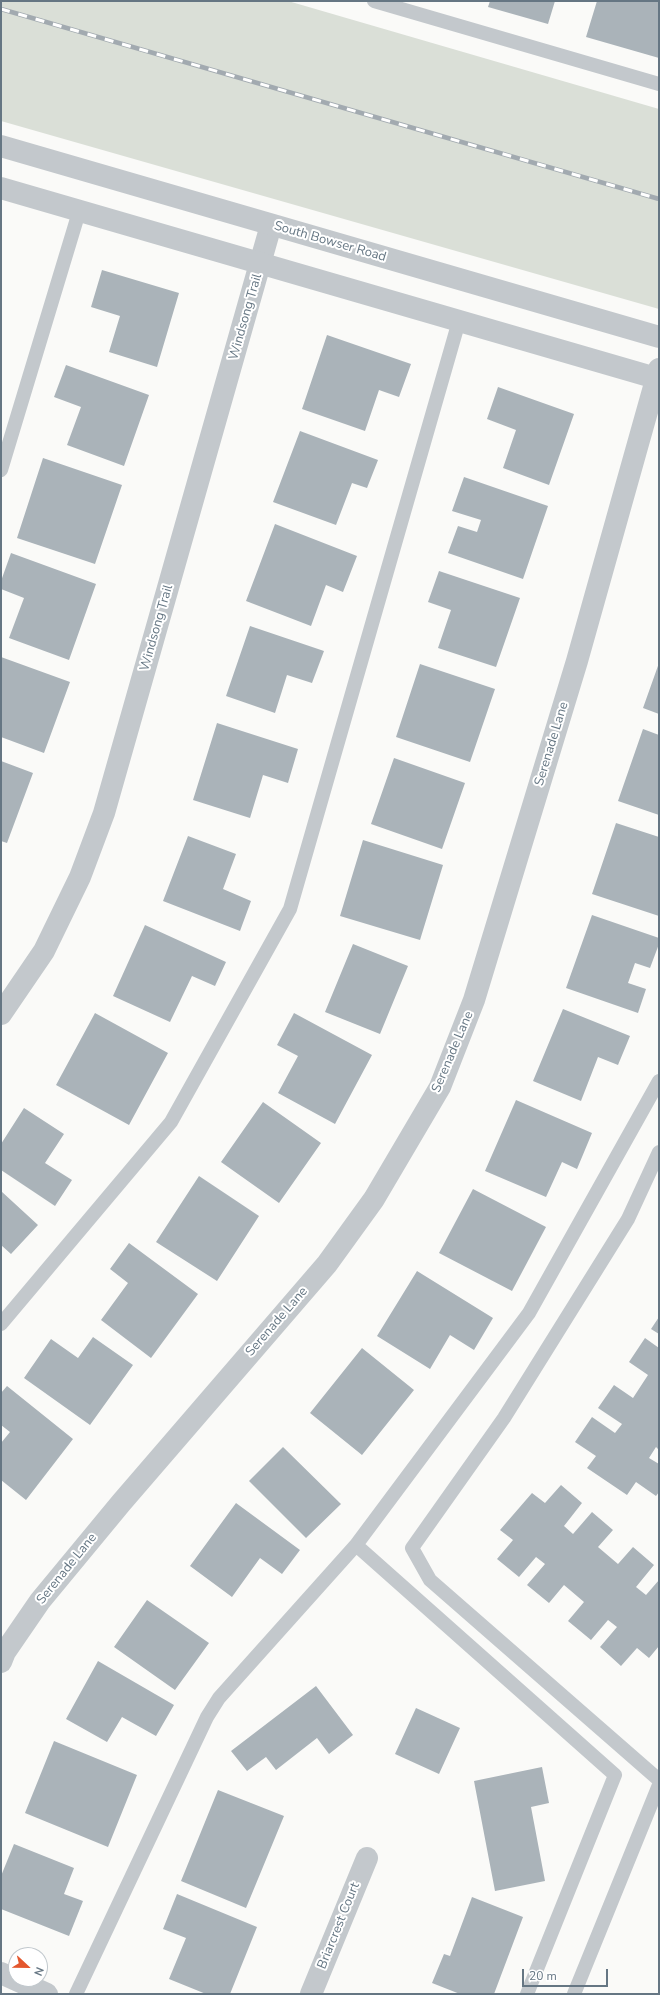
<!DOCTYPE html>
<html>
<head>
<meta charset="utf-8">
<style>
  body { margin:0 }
  #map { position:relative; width:660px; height:1995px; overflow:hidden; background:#fafaf8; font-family:"Nunito Sans",sans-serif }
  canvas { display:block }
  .frame { position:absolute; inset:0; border:2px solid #657683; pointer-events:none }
  .north { position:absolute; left:8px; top:1947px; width:40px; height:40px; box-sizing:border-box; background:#fff; border:1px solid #c1c8cd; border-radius:50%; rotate:112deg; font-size:11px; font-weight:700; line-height:16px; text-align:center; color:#657683 }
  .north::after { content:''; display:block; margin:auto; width:14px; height:18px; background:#e4572e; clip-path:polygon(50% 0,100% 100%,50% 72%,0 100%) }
  .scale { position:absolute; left:522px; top:1969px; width:86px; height:18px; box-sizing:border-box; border:2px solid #657683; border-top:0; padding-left:5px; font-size:12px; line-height:14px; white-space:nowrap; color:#657683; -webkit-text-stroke:3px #fff; paint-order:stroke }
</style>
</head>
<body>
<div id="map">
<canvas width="660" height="1995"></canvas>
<div class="frame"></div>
<div class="north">N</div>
<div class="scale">20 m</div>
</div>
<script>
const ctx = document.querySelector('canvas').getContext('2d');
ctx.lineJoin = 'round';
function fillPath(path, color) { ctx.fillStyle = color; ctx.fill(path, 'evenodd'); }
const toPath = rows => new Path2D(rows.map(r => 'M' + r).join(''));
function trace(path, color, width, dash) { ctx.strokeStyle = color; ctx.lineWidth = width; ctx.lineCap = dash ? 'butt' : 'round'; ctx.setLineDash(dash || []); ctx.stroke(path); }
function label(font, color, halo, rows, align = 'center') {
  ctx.font = font + ' "Nunito Sans",sans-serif'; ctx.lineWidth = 4; ctx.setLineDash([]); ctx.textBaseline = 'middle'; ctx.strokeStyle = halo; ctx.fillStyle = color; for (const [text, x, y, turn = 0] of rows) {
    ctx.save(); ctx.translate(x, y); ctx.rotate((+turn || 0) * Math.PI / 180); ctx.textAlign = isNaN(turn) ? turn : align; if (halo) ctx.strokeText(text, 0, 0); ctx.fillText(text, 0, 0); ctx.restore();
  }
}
const green = toPath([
  [1,1,288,1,659,109,659,309,1,121]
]);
const building = toPath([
  [490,1,555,1,548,24,488,7],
  [597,1,659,1,659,58,586,37],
  [102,270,179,293,157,367,109,352,120,316,91,307],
  [327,335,411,364,399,397,379,390,365,431,302,409],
  [66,365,149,395,124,466,67,445,81,407,54,397],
  [498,387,574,414,549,485,503,468,516,430,487,419],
  [300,431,378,460,367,488,352,483,336,525,273,502],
  [43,458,122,485,95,564,17,538],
  [464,477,548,506,523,579,448,553,458,526,477,532,481,520,452,511],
  [275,524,357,556,343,592,326,585,311,626,246,601],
  [11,553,96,584,69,660,9,638,24,598,1,589,1,581],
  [439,571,520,598,496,667,438,648,451,610,428,602],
  [250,626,324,651,312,683,287,675,275,713,226,696],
  [1,657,70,682,44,753,1,737],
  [659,663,659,714,643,708],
  [420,664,495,689,470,762,396,737],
  [217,723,298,749,288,783,263,775,250,818,193,800],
  [643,729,659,735,659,815,618,801],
  [394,758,465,783,442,849,371,824],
  [1,761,33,773,7,843,1,841],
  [616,823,659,837,659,916,592,894],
  [188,836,236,854,223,889,251,901,240,931,163,901],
  [363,840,443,865,420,940,340,916],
  [592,915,659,938,659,944,650,968,635,963,628,983,646,989,638,1013,566,988],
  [145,925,226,962,215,986,192,976,170,1022,113,996],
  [353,944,408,966,380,1034,325,1012],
  [563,1009,630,1036,618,1065,598,1057,581,1101,533,1081],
  [95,1013,168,1053,129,1125,56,1085],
  [294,1013,372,1055,335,1124,278,1093,298,1056,277,1045],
  [516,1100,592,1133,577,1169,562,1162,546,1197,485,1171],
  [263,1102,321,1143,279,1203,221,1162],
  [24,1108,64,1134,45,1163,72,1180,55,1206,1,1170,1,1144],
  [199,1176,259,1216,217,1281,156,1242],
  [473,1189,546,1227,512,1291,439,1253],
  [1,1191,38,1225,11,1254,1,1245],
  [129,1243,198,1294,151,1358,101,1320,128,1283,110,1269],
  [417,1271,493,1318,474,1350,450,1335,430,1369,377,1336],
  [659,1317,659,1334,651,1329],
  [93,1337,133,1365,90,1425,24,1378,51,1339,78,1358],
  [645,1338,659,1348,659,1450,656,1447,649,1458,659,1464,659,1492,656,1496,636,1482,627,1495,587,1468,596,1456,575,1442,592,1417,615,1433,622,1424,598,1408,614,1385,633,1398,648,1375,629,1362],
  [362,1348,414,1390,362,1455,310,1413],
  [7,1386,73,1439,26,1500,1,1480,1,1443,10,1432,1,1425,1,1393],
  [283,1447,341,1504,306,1538,249,1481],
  [561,1485,582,1503,564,1526,573,1534,592,1512,613,1530,598,1547,618,1564,633,1547,654,1565,636,1587,646,1595,659,1580,659,1646,649,1658,637,1648,621,1666,600,1647,617,1627,608,1620,591,1640,568,1621,584,1602,564,1585,549,1603,527,1585,545,1564,536,1557,519,1577,497,1559,513,1540,500,1530,532,1493,545,1503],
  [236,1503,300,1550,282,1574,260,1558,232,1597,190,1566],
  [147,1600,209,1643,175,1690,114,1647],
  [98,1661,174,1705,156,1736,122,1717,107,1742,66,1719],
  [316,1686,353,1735,329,1754,317,1738,276,1770,266,1757,247,1771,231,1751],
  [416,1708,460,1728,439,1774,395,1754],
  [54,1741,137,1775,108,1847,25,1813],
  [542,1767,549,1803,531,1807,545,1881,495,1891,474,1781],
  [218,1790,284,1816,246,1908,181,1881],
  [14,1844,74,1868,64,1894,83,1901,69,1936,1,1909,1,1876],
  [177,1894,257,1927,230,1994,206,1994,169,1979,186,1938,163,1929],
  [472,1897,523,1917,494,1994,460,1994,432,1983,444,1954,450,1956]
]);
const service = toPath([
  [374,1,659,84],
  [1,470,79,212],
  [659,1152,628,1219,504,1418,412,1548,430,1580,659,1780],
  [1,1324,171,1122,290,909,459,321],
  [76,1994,207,1717,219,1698,356,1545],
  [527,1994,615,1775,356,1545,529,1313,659,1081],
  [574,1994,659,1785]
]);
const minor = toPath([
  [1,1014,44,951,80,877,104,813,271,225],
  [1,1662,5,1652,40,1601,121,1503,327,1264,374,1199,440,1087,474,1000,577,661,659,369],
  [1,1973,47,1994],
  [311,1994,367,1858]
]);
const tertiary = toPath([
  [1,146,659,337],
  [1,188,659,379]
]);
const rail = toPath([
  [1,9,659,199]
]);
const streetNames = [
  ["South Bowser Road",330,242,16],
  ["Windsong Trail",246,317,-74],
  ["Windsong Trail",157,628,-74],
  ["Serenade Lane",552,744,-73],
  ["Serenade Lane",453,1052,-67],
  ["Serenade Lane",277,1322,-49],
  ["Serenade Lane",67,1569,-51],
  ["Briarcrest Court",339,1926,-68]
];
fillPath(green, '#dadfd7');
fillPath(building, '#aab3b9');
trace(service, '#c3c8cc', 14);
trace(minor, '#c3c8cc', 22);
trace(tertiary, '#c3c8cc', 22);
trace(rail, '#a2aab0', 4.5);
trace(rail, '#fff', 3, [9]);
label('13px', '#657683', '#fff', streetNames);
</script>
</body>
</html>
